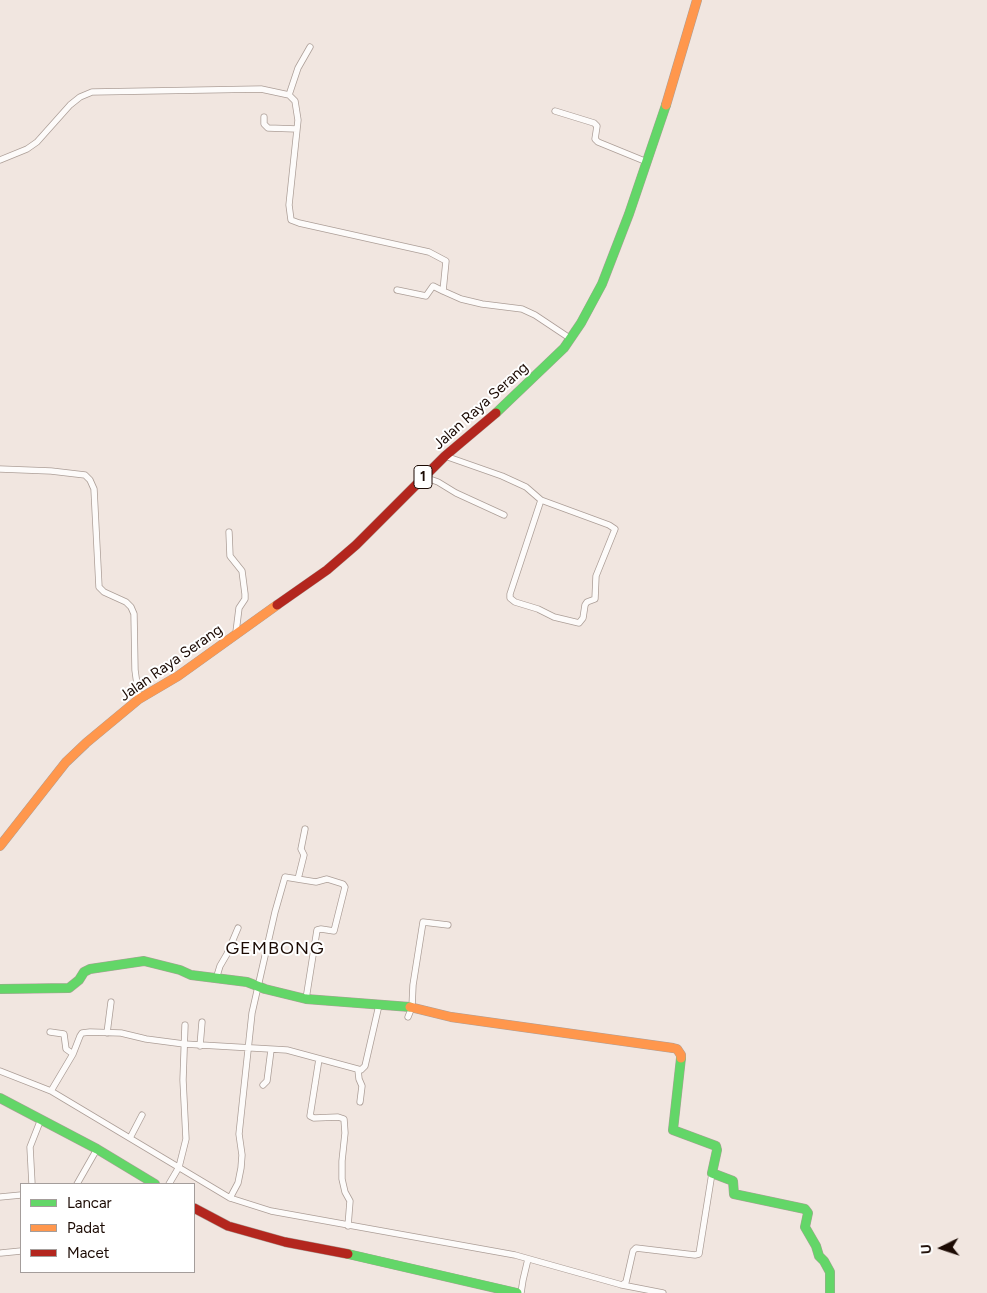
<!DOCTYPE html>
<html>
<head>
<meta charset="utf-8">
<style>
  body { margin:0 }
  #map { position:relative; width:987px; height:1293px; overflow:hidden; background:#f1e6e0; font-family:Figtree,sans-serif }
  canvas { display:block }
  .legend { position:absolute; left:20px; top:1183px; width:175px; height:90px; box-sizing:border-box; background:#fff; border:1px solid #a49d9b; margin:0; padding:6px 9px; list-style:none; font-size:15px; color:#1c0b04 }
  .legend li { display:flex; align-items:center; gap:10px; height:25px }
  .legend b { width:25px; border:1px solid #a49d9b }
  .north { position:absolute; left:917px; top:1223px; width:50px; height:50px; -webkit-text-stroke:4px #fff; paint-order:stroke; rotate:266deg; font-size:14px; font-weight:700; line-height:20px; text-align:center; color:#1c0b04 }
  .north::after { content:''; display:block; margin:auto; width:18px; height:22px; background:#1c0b04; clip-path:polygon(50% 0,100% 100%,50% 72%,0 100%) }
</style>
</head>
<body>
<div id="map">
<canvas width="987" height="1293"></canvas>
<ul class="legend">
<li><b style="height:6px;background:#63d668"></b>Lancar</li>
<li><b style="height:6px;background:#ff974d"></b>Padat</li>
<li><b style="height:6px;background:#b3261e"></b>Macet</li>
</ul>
<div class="north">U</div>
</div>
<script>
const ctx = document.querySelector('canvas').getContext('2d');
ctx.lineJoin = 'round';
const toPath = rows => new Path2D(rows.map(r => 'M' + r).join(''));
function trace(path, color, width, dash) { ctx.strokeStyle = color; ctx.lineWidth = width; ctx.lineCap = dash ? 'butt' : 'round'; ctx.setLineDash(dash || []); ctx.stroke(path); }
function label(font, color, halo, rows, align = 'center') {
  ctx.font = font + ' Figtree,sans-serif'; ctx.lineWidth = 4; ctx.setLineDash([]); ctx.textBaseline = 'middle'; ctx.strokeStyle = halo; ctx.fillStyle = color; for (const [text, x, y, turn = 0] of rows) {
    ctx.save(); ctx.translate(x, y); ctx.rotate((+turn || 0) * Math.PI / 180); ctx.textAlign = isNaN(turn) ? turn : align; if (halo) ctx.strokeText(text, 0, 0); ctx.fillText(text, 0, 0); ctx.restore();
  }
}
const street = toPath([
  [289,95,298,68,310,47],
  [555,111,594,123,597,126,595,139,598,142,647,162],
  [264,117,264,124,268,128,297,129],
  [0,160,27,149,37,142,70,105,80,97,92,92,261,89,289,95,295,101,298,120,289,205,291,220,299,223,429,252,446,261,443,291,461,299,482,304,522,309,535,315,571,339],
  [397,290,426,296,433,286,443,291],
  [445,456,502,476,526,487,541,500,510,594,510,598,515,602,538,609,554,617,579,623,583,618,585,605,587,602,595,599,596,576,615,529,609,525,541,500],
  [0,469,51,471,85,475,90,480,94,489,99,587,104,592,126,602,131,607,134,614,135,670,139,699],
  [424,477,438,482,456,493,504,515],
  [229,532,230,556,242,571,245,594,245,599,239,608,236,632],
  [298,879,304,855,301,849,305,829],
  [216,979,220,966,227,954,238,928],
  [408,1017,412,1007,413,985,423,922,448,925],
  [50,1032,64,1034,66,1049,73,1054],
  [107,1033,111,1002],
  [200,1046,202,1022],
  [319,1059,310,1116,314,1118,338,1117,344,1119,345,1133,342,1161,342,1179,345,1192,350,1201,348,1226],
  [358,1070,359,1079,362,1086,360,1102],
  [0,1071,51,1091,230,1198,271,1211,515,1255,622,1285,626,1282,633,1251,636,1248,695,1255,699,1254,712,1173],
  [263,1085,267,1081,271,1050],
  [51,1091,73,1054,80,1036,82,1033,90,1032,121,1033,146,1039,184,1044,287,1050,361,1070,365,1066,379,1005],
  [130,1138,142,1115],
  [32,1184,30,1147,41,1119],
  [77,1184,97,1149],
  [169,1184,179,1167,186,1139,183,1080,185,1025],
  [0,1197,21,1195],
  [230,1198,238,1183,241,1168,242,1155,239,1134,252,1013,275,912,285,877,316,882,327,879,343,884,345,887,334,931,321,929,317,930,306,999],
  [1,1253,21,1251],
  [622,1285,663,1293],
  [521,1293,523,1280,528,1259]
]);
const fast = toPath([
  [496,413,564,348,581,323,602,284,629,214,666,105],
  [0,989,69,988,79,980,84,972,90,969,144,961,180,970,191,975,247,982,265,989,306,999,410,1007],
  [681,1058,673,1130,716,1146,717,1150,712,1173,733,1181,734,1194,805,1209,808,1213,805,1227,816,1246,819,1256,824,1261,830,1272,830,1293],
  [0,1098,97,1149,155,1184],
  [348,1254,517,1293]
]);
const slow = toPath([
  [666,105,697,0],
  [0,846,66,762,86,743,139,699,178,676,277,605],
  [410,1007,451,1017,673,1048,677,1049,681,1055,681,1058]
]);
const jam = toPath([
  [277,605,327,570,356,545,445,456,496,413],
  [194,1208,228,1226,285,1242,348,1254]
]);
const shields = [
  [423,477,18]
];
const shieldNames = [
  ["1",423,477]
];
const streetNames = [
  ["Jalan Raya Serang",481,406,-42],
  ["Jalan Raya Serang",171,663,-35]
];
const quarterNames = [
  ["GEMBONG",275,949]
];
trace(street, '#ac9e97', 7);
trace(fast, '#ac9e97', 10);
trace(slow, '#ac9e97', 10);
trace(jam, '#ac9e97', 10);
trace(street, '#fdfbfa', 5.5);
trace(fast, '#63d668', 9);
trace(slow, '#ff974d', 9);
trace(jam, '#b3261e', 9);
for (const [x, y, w] of shields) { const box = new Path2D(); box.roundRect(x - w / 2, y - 11.5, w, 23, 4); ctx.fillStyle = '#fff'; ctx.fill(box); trace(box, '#1c0b04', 1); }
label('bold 14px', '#1c0b04', null, shieldNames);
label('15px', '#1c0b04', '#fff', streetNames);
ctx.letterSpacing = '1px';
label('18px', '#1c0b04', '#fff', quarterNames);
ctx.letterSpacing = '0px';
</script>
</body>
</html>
